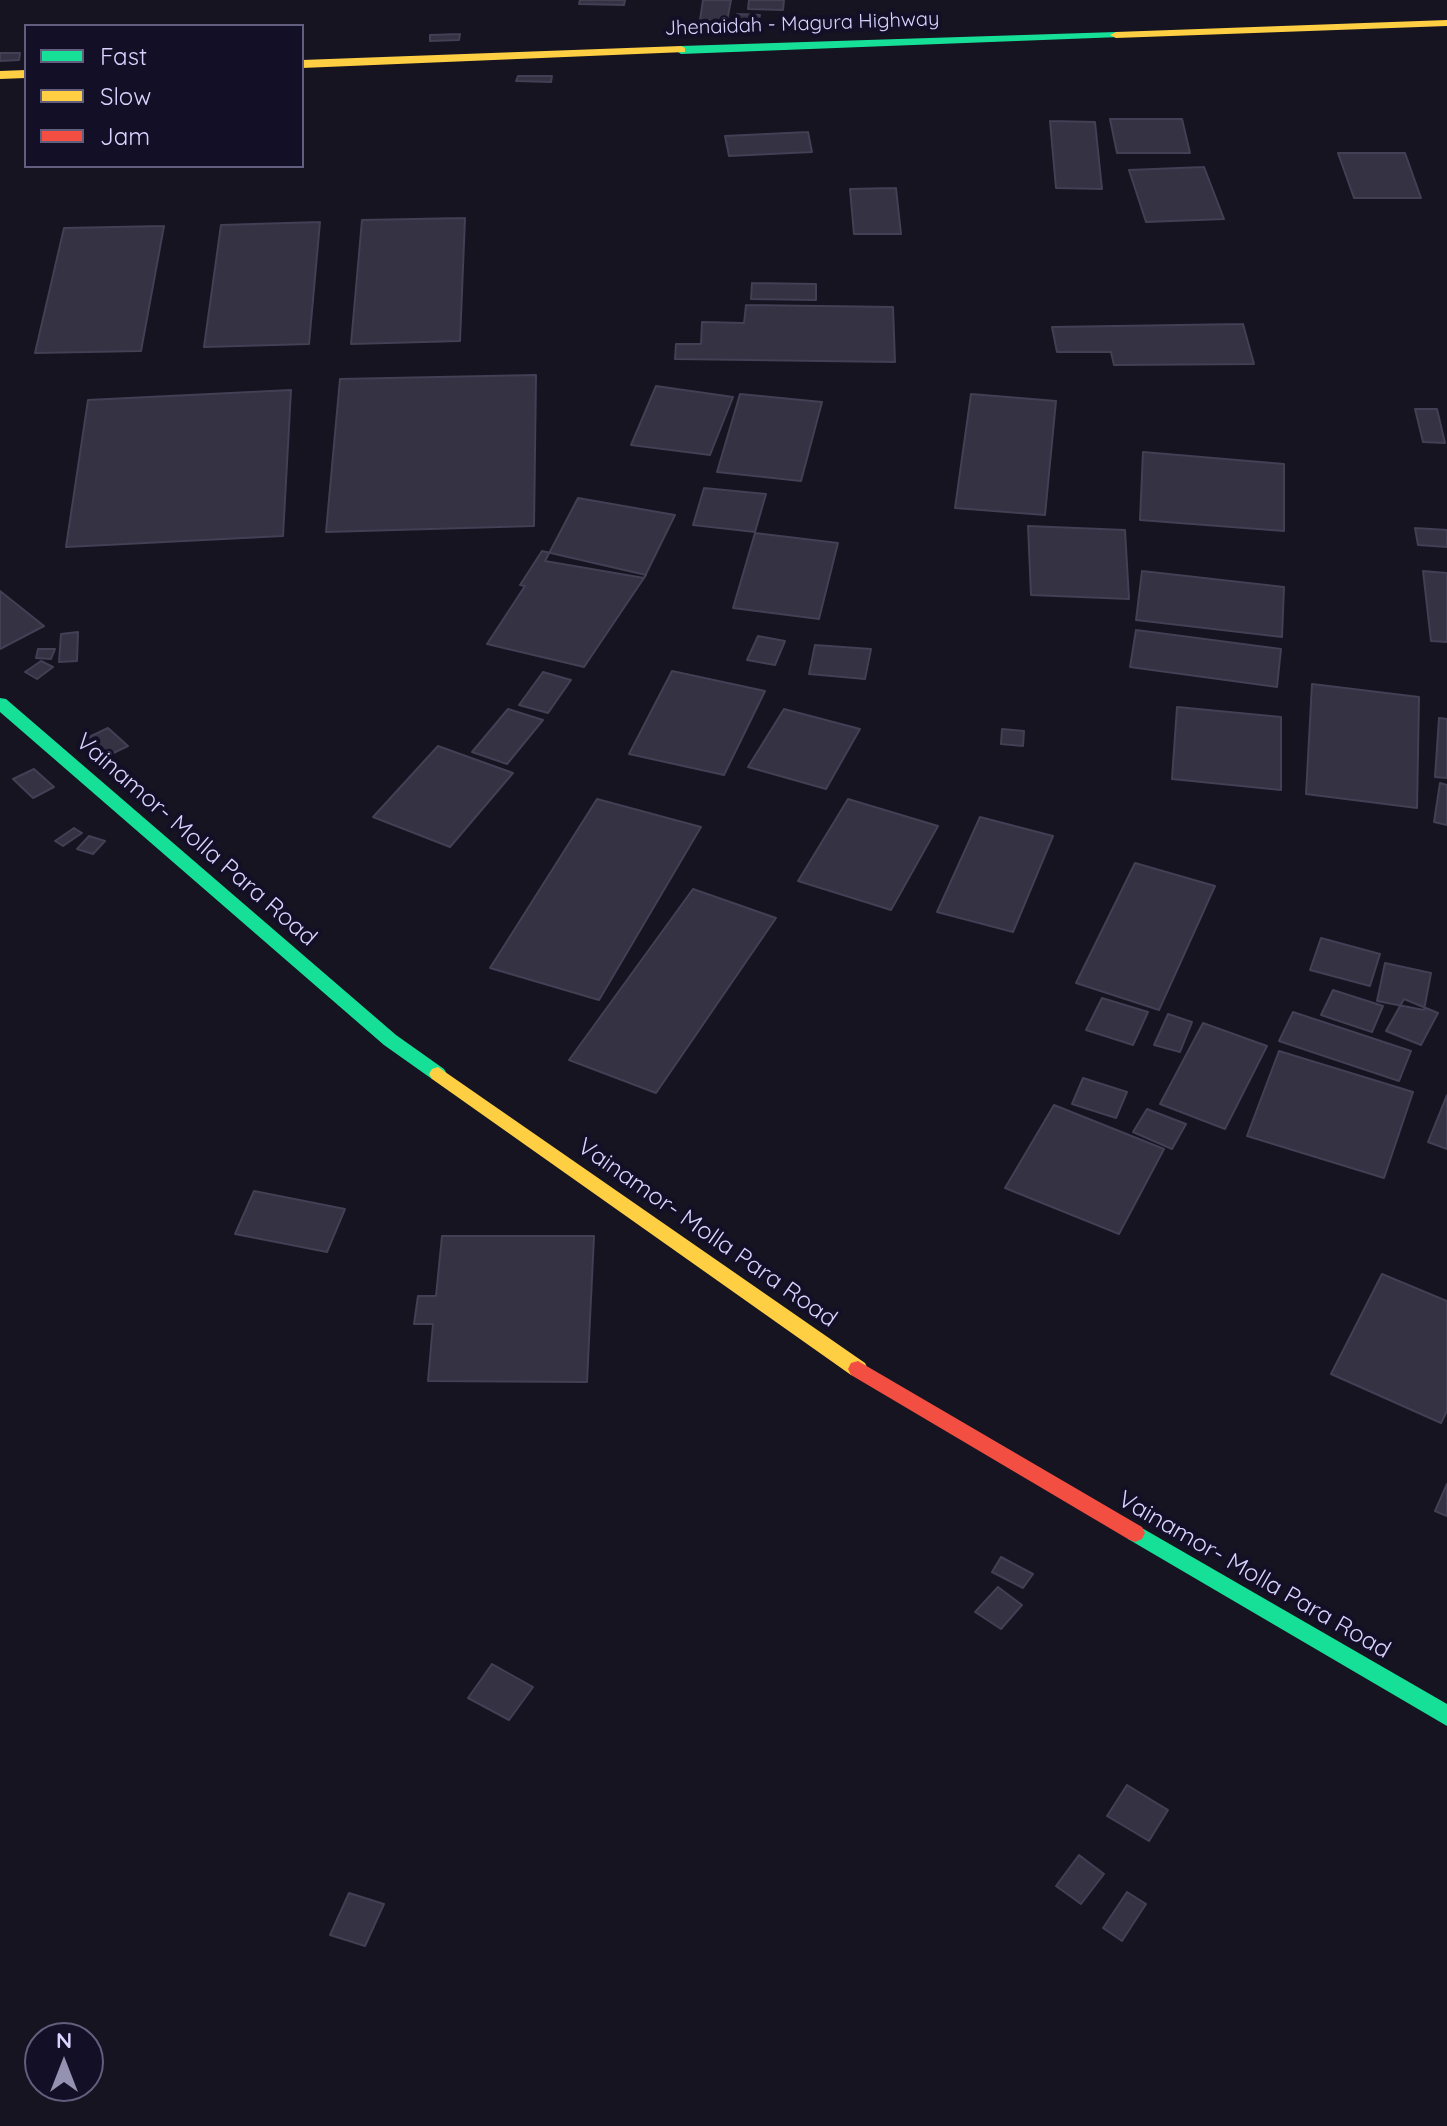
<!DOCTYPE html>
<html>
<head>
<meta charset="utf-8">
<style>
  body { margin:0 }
  #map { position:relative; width:1447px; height:2126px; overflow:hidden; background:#161421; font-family:Quicksand,sans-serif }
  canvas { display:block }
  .legend { position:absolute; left:24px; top:24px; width:280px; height:144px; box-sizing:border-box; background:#130f26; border:2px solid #625e7d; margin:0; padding:10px 14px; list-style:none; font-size:24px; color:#d9d4ff }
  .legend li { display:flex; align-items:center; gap:16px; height:40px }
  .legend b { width:40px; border:2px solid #625e7d }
  .north { position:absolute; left:24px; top:2022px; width:80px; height:80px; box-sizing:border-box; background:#130f26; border:2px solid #625e7d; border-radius:50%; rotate:0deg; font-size:22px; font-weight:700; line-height:32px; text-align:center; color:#d9d4ff }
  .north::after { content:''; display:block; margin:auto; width:28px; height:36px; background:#9591b1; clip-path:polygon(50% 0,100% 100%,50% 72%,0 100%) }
</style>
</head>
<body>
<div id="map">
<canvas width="1447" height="2126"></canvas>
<ul class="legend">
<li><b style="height:10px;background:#16e098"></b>Fast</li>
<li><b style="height:10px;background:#ffcf43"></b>Slow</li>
<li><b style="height:10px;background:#f24e42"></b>Jam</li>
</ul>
<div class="north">N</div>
</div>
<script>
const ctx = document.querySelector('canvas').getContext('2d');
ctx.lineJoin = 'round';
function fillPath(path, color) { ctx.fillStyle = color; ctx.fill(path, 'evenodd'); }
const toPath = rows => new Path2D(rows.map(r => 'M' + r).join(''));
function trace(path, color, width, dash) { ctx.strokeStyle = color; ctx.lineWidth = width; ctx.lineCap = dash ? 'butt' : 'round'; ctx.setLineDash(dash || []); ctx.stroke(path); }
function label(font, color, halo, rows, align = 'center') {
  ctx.font = font + ' Quicksand,sans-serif'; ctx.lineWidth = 8; ctx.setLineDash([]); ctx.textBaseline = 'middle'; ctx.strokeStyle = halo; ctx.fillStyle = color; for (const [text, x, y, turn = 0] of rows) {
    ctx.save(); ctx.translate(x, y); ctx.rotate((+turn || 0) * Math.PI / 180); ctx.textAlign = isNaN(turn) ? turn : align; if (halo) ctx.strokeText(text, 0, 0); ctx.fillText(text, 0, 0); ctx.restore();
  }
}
const building = toPath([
  [580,0,625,0,624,5,579,4,580,0],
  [703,0,731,0,727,21,700,20,703,0],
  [749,0,784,0,783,10,748,9,749,0],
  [737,14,760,15,758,23,735,22,737,14],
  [460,34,459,40,430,41,430,35,460,34],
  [0,53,20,53,19,60,0,61,0,53],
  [518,76,552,76,551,82,516,81,518,76],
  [1110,119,1182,119,1190,153,1117,153,1110,119],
  [1050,121,1095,122,1102,189,1056,188,1050,121],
  [808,132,812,152,729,156,725,136,808,132],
  [1338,153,1405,153,1421,198,1354,198,1338,153],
  [1204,167,1224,219,1146,222,1129,170,1204,167],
  [896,188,901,234,854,234,850,189,896,188],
  [465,218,460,341,351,344,362,220,465,218],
  [320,222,309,344,204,347,221,225,320,222],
  [164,226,141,351,35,353,64,228,164,226],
  [752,283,816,284,816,300,751,299,752,283],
  [746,305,893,307,895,362,675,359,676,344,701,344,702,322,744,323,746,305],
  [1243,324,1254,364,1114,365,1111,352,1057,352,1052,327,1243,324],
  [536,375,534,526,326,532,340,379,536,375],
  [656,386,733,397,710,455,631,445,656,386],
  [291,390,283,536,66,547,88,400,291,390],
  [740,394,822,402,801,481,717,472,740,394],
  [971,394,1056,401,1045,515,955,508,971,394],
  [1415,409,1437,409,1445,443,1423,442,1415,409],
  [1143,452,1284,464,1284,531,1140,520,1143,452],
  [704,488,766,494,755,532,693,525,704,488],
  [578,498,675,515,644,578,545,561,578,498],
  [1028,526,1125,530,1129,599,1031,595,1028,526],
  [1415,528,1447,530,1447,547,1418,545,1415,528],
  [755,533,838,543,819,619,733,608,755,533],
  [542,551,646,575,584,667,487,644,525,586,520,585,542,551],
  [1142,571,1284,587,1282,637,1136,620,1142,571],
  [1423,571,1447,573,1447,642,1431,641,1423,571],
  [0,591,44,626,0,649,0,591],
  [1136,630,1281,649,1277,687,1130,667,1136,630],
  [78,632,77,661,59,662,61,634,78,632],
  [758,636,785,641,775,665,747,660,758,636],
  [815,645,871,649,865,679,809,674,815,645],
  [38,649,55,649,51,659,36,658,38,649],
  [41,661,53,667,37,679,25,672,41,661],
  [672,671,765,691,724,775,629,754,672,671],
  [543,672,571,680,548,713,519,705,543,672],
  [1312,684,1419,697,1417,808,1306,794,1312,684],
  [1177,707,1281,717,1281,790,1172,779,1177,707],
  [508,709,543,720,507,764,472,752,508,709],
  [784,709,860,729,826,789,748,767,784,709],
  [1439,718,1447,719,1447,778,1435,777,1439,718],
  [108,728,128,746,107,756,89,737,108,728],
  [1002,729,1024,731,1023,746,1001,744,1002,729],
  [438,746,513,773,450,847,373,817,438,746],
  [34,769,54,787,33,798,13,779,34,769],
  [1440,783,1447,785,1447,825,1434,822,1440,783],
  [597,799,701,827,599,1000,490,968,597,799],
  [848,799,938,826,891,910,798,881,848,799],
  [980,817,1053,836,1013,932,937,912,980,817],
  [74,828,82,833,63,846,55,841,74,828],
  [89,836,105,841,93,854,77,849,89,836],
  [1135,863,1215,886,1159,1010,1076,983,1135,863],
  [693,889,776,918,656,1093,569,1060,693,889],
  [1321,938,1380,954,1370,986,1310,970,1321,938],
  [1385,963,1431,973,1424,1010,1377,1001,1385,963],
  [1333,990,1383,1006,1372,1032,1321,1015,1333,990],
  [1102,998,1148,1012,1133,1045,1086,1030,1102,998],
  [1404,999,1438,1013,1421,1045,1386,1031,1404,999],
  [1293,1012,1411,1051,1399,1081,1279,1041,1293,1012],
  [1168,1014,1192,1022,1180,1052,1154,1045,1168,1014],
  [1203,1023,1267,1046,1225,1129,1160,1104,1203,1023],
  [1279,1051,1413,1092,1384,1178,1247,1136,1279,1051],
  [1083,1078,1127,1092,1116,1118,1072,1104,1083,1078],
  [1447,1095,1447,1149,1428,1142,1447,1095],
  [1054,1105,1164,1149,1119,1234,1005,1188,1054,1105],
  [1147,1109,1186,1124,1172,1149,1133,1132,1147,1109],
  [254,1191,345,1209,327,1252,235,1234,254,1191],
  [442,1236,594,1236,587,1382,428,1381,433,1324,414,1324,418,1296,436,1296,442,1236],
  [1382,1274,1447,1301,1447,1411,1441,1423,1331,1374,1382,1274],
  [1447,1484,1447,1516,1435,1511,1447,1484],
  [1001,1557,1033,1574,1023,1588,992,1572,1001,1557],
  [998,1587,1022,1605,1001,1629,975,1612,998,1587],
  [492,1664,533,1687,509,1720,468,1698,492,1664],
  [1127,1785,1168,1810,1149,1841,1107,1816,1127,1785],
  [1079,1855,1104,1874,1081,1904,1056,1886,1079,1855],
  [1127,1892,1146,1904,1122,1941,1103,1928,1127,1892],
  [349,1893,384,1904,365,1946,330,1935,349,1893]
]);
const fast = toPath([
  [1116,32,1120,33,1120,37,681,54,675,50,681,46,1116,32],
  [0,698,6,699,396,1035,444,1069,447,1074,444,1079,432,1079,384,1045,0,712,0,698],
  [1135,1524,1447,1704,1447,1726,1128,1539,1125,1533,1128,1527,1135,1524]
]);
const slow = toPath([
  [1447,20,1447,26,1116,38,1110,35,1116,32,1447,20],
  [681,46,685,48,685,52,302,68,302,60,681,46],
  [26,70,26,78,0,79,0,71,26,70],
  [438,1067,865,1363,868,1369,865,1375,858,1377,851,1375,432,1079,429,1074,432,1069,438,1067]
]);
const jam = toPath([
  [858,1361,1142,1527,1145,1533,1142,1539,1135,1542,1128,1539,851,1375,848,1369,851,1363,858,1361]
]);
const farStreetnames = [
  ["Jhenaidah - Magura Highway",802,24,-2]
];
const streetNames = [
  ["Vainamor- Molla Para Road",196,840,41],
  ["Vainamor- Molla Para Road",707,1233,35],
  ["Vainamor- Molla Para Road",1254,1575,30]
];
fillPath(building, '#343243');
trace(building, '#433f54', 2);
fillPath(fast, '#16e098');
fillPath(slow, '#ffcf43');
fillPath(jam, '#f24e42');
label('20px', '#d9d4ff', '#130f26', farStreetnames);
label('24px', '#d9d4ff', '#130f26', streetNames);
</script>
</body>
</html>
